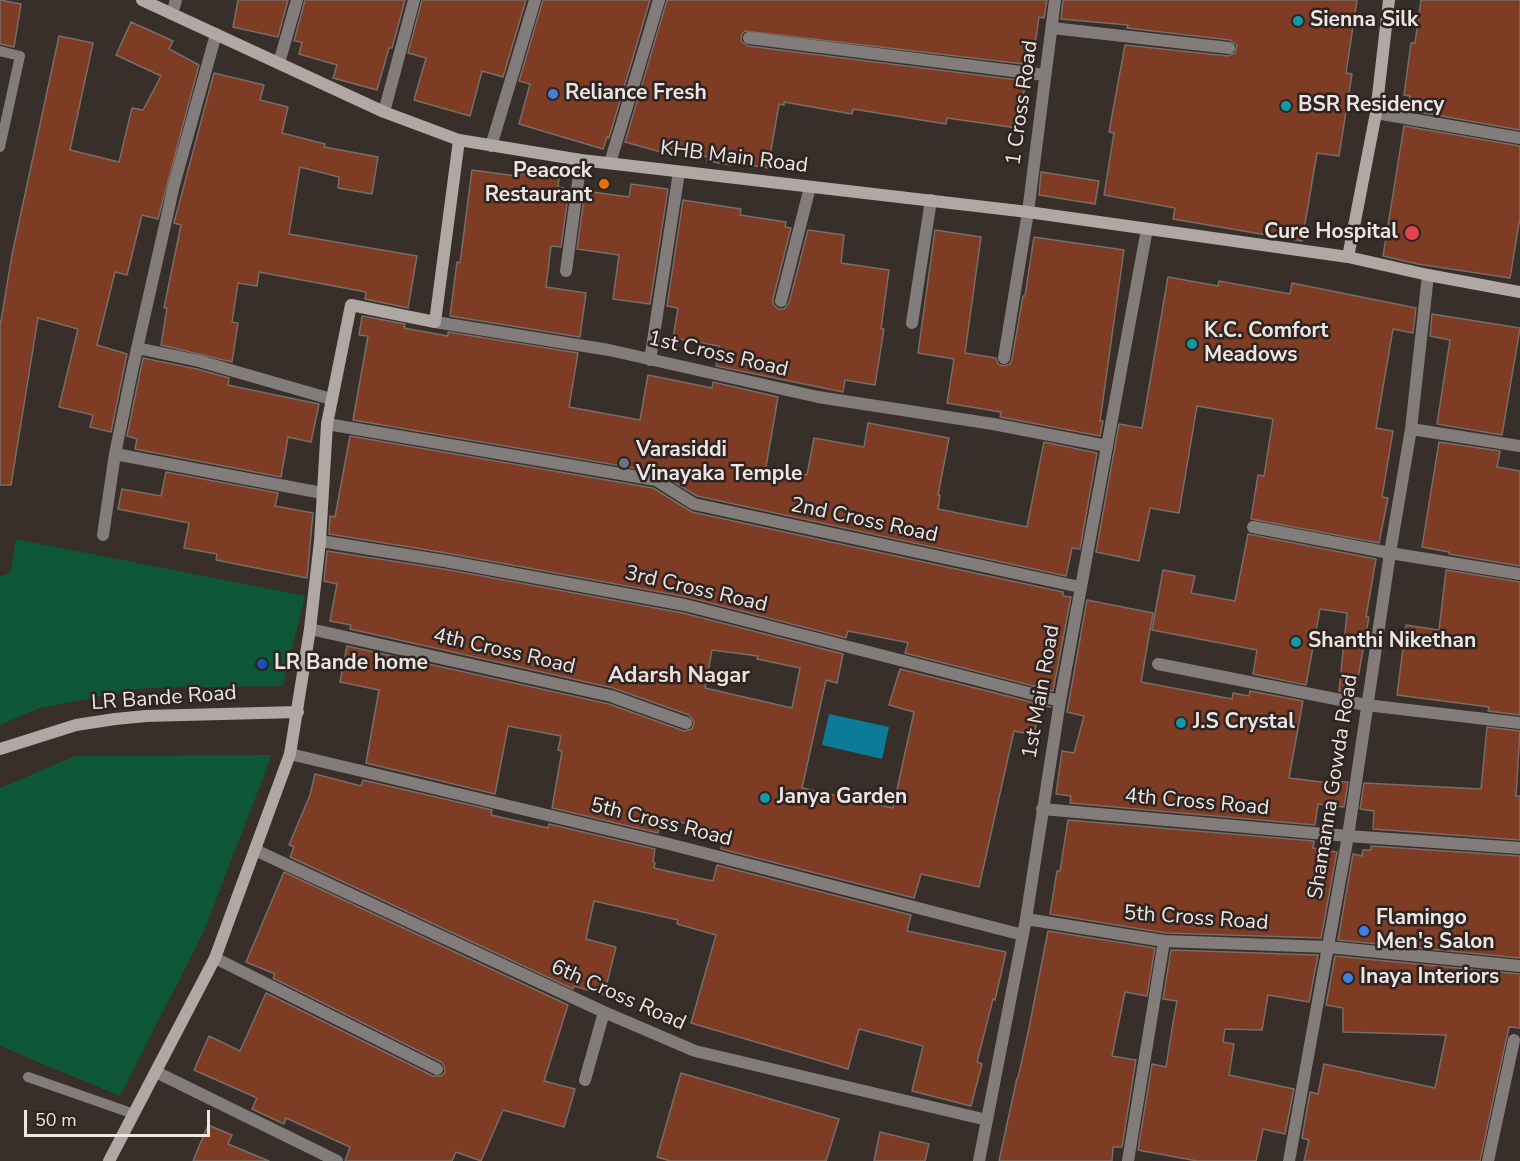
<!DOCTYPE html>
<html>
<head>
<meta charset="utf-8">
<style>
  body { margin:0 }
  #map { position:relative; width:1520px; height:1161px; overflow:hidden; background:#382e2a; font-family:"Nunito Sans",sans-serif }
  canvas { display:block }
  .scale { position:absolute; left:24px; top:1110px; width:186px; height:27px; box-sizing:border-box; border:3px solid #ede6e3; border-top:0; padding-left:8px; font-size:18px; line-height:21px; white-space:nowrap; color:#ede6e3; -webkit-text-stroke:4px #2e2421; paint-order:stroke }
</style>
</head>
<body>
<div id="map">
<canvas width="1520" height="1161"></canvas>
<div class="scale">50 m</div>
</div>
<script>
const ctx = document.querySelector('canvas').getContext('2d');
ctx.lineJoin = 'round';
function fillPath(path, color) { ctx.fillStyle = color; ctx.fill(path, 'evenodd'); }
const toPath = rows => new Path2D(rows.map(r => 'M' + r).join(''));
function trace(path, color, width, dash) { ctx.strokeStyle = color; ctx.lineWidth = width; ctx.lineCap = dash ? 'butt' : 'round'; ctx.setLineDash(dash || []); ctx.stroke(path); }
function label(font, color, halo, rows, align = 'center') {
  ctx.font = font + ' "Nunito Sans",sans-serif'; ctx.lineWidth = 5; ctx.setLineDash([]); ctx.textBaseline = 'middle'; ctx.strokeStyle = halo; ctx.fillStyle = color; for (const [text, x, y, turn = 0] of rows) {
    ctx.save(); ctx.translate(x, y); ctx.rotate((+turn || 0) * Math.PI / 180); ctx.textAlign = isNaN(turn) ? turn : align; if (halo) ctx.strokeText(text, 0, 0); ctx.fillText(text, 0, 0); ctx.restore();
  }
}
const green = toPath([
  [16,539,305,596,283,686,145,688,40,708,0,725,0,576,10,573],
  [272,755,203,933,120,1096,0,1046,0,788,75,756]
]);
const water = toPath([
  [829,714,889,727,882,759,822,745]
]);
const building = toPath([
  [0,0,21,4,14,47,0,44,0,0],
  [238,0,288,0,278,37,233,27,238,0],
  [305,0,405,0,392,48,389,48,377,90,333,78,337,65,299,54,302,42,294,41,305,0],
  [422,0,526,0,503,77,482,71,470,116,414,100,426,58,408,53,422,0],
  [543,0,650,0,609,138,607,137,603,149,519,124,530,84,519,81,543,0],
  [667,0,1047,0,1044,18,1039,17,1032,65,745,31,742,34,741,41,748,46,1026,81,1017,128,947,118,946,124,853,109,852,114,784,102,784,105,779,104,768,168,731,162,731,165,707,161,708,157,669,148,668,154,625,142,667,0],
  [1063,0,1357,0,1346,73,1352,74,1339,156,1317,153,1302,241,1173,219,1175,208,1104,195,1114,133,1109,132,1125,45,1228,56,1235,53,1237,45,1230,40,1127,28,1128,25,1061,19,1063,0],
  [1421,0,1520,0,1520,130,1407,110,1410,96,1404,95,1411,43,1415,43,1421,0],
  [131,22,173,41,169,49,199,65,158,219,142,215,127,275,115,272,97,345,127,354,111,432,90,427,93,415,59,407,78,329,38,318,11,485,0,485,0,327,12,255,59,36,93,43,70,150,119,162,132,108,143,110,161,76,116,55,131,22],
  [214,73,264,85,260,100,288,107,282,133,325,144,324,147,378,157,372,194,338,188,339,177,300,167,289,234,417,256,408,308,365,299,366,292,259,272,257,286,238,283,232,322,238,323,232,362,161,345,167,308,164,308,181,225,174,223,214,73],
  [1404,126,1520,146,1520,217,1510,278,1418,264,1383,256,1404,126],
  [472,170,516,176,517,173,559,179,558,187,569,189,561,247,551,246,546,287,586,293,580,337,450,316,457,262,460,263,472,170],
  [1041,172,1099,181,1095,204,1039,195,1041,172],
  [631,184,668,189,650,304,613,299,619,255,577,249,585,191,629,197,631,184],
  [683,200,741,209,740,215,786,222,785,227,791,228,773,299,773,304,778,309,784,309,789,303,808,230,844,235,841,263,889,270,881,329,884,329,875,385,845,380,843,392,716,366,719,346,673,338,678,308,667,306,683,200],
  [935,230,981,237,965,353,996,358,998,364,1003,366,1010,364,1012,359,1023,296,1025,296,1034,237,1124,250,1100,421,1103,421,1100,436,1000,417,1001,412,947,403,954,359,918,353,935,230],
  [1168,277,1218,286,1219,281,1290,294,1292,283,1416,308,1413,333,1393,329,1376,428,1393,431,1382,497,1388,498,1379,543,1251,519,1258,475,1264,476,1273,419,1197,406,1179,513,1150,508,1139,561,1096,552,1119,424,1142,428,1168,277],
  [1432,314,1520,328,1502,435,1437,424,1450,340,1430,336,1432,314],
  [362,316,405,324,404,328,448,336,448,332,578,353,569,407,640,420,648,375,712,388,713,382,778,397,766,467,807,475,814,438,864,447,868,423,949,438,938,495,940,495,938,509,1027,527,1044,442,1097,453,1080,549,1072,548,1066,576,697,496,657,472,353,420,368,336,359,335,362,316],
  [143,358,197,369,229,378,228,385,237,387,319,404,311,442,288,437,281,477,135,449,137,439,127,436,143,358],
  [350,436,653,488,692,512,1063,592,1063,596,1071,597,1053,691,905,653,908,643,905,642,848,631,846,638,687,597,446,553,329,534,330,516,335,517,350,436],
  [1439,442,1500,451,1497,467,1520,471,1520,566,1449,554,1449,552,1422,547,1439,442],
  [166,472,278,493,275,506,313,513,307,578,216,560,217,554,184,548,189,523,118,509,122,489,161,496,166,472],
  [1248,534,1376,559,1366,617,1369,617,1355,694,1339,691,1347,613,1320,609,1306,685,1253,674,1257,650,1152,630,1163,570,1195,576,1191,593,1235,601,1248,534],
  [327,551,444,569,683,613,843,654,837,683,826,680,802,788,893,808,914,712,889,705,900,669,1051,707,1040,705,1034,735,1014,731,979,887,921,874,914,898,721,849,724,832,661,818,658,833,552,808,562,751,558,750,561,736,508,726,495,794,366,763,379,690,340,682,347,646,609,704,684,731,692,729,694,722,689,715,613,688,350,629,351,625,330,621,337,584,324,581,327,551],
  [712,650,758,656,757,659,800,668,792,708,705,688,712,650],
  [1446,570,1520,582,1520,715,1488,711,1489,707,1397,695,1406,625,1439,630,1446,570],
  [1087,600,1153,613,1141,682,1232,699,1233,693,1249,696,1250,691,1303,701,1289,778,1330,783,1330,781,1348,782,1344,807,1318,804,1315,825,1070,803,1071,796,1056,794,1062,751,1074,753,1084,716,1067,712,1087,600],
  [1487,727,1520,731,1516,796,1520,796,1520,840,1373,829,1374,811,1360,809,1364,783,1481,789,1487,727],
  [315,774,361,786,363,780,492,810,491,815,548,828,549,824,655,849,653,862,655,863,654,868,689,876,713,881,717,865,911,915,907,931,1006,952,995,1000,993,999,977,1062,982,1064,971,1106,912,1091,923,1046,859,1029,848,1069,691,1023,716,935,677,924,678,920,594,901,586,939,616,947,604,995,574,986,573,989,290,857,294,847,289,845,310,795,315,774],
  [1068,820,1314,841,1313,848,1337,852,1321,938,1165,933,1050,914,1057,871,1060,871,1068,820],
  [1371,846,1520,856,1520,958,1338,940,1353,854,1362,856,1363,850,1371,850,1371,846],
  [284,872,568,1005,544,1081,575,1089,564,1127,503,1110,481,1161,456,1152,452,1161,345,1161,350,1147,286,1118,284,1124,252,1109,257,1098,194,1070,209,1036,240,1051,266,993,433,1076,441,1076,445,1072,444,1065,441,1062,273,978,275,974,246,962,284,872],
  [1048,931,1155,948,1147,996,1125,992,1112,1056,1136,1060,1122,1147,1113,1147,1112,1161,999,1161,1017,1078,1018,1078,1029,1028,1048,931],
  [1171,950,1318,955,1309,1002,1268,995,1262,1030,1225,1029,1223,1042,1234,1044,1229,1075,1294,1089,1285,1134,1263,1129,1256,1161,1197,1161,1138,1150,1152,1064,1166,1067,1173,1023,1177,1001,1163,999,1171,950],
  [1335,956,1520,974,1520,1028,1509,1027,1480,1161,1304,1161,1309,1140,1302,1138,1310,1092,1318,1094,1324,1064,1435,1088,1446,1035,1343,1032,1343,1008,1326,1005,1335,956],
  [681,1073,839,1119,826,1161,670,1161,657,1157,681,1073],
  [208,1125,232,1135,228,1144,269,1161,193,1161,208,1125],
  [880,1132,929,1144,925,1161,874,1161,880,1132]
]);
const lane = toPath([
  [0,51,20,56,0,147],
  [28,1077,134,1114]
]);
const street = toPath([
  [172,14,176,0],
  [1052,28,1229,48],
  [749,38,1045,75],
  [279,63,297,0],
  [384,112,414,0],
  [1376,113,1520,138],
  [491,146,535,0],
  [610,163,659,0],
  [566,271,581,160],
  [781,301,810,187],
  [435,322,609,350,818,397,993,424,1107,446],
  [912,323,931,200],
  [137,348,199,361,331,399],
  [1004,358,1028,212,1055,0],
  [650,360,679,172],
  [327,424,656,480,694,504,1080,587],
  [1411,429,1520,446],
  [115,454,322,493],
  [1253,527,1390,553,1520,574],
  [103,535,115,454,132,371,174,185,216,34],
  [320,541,445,561,685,605,1060,701],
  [310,629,611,696,686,723],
  [1158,664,1366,705,1520,723],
  [290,754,665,843,1023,935],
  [1042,809,1348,836,1520,848],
  [255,850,604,1012,695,1051,987,1120],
  [1026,919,1164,941,1328,947,1520,966],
  [215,958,437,1069],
  [156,1072,337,1161],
  [585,1080,604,1012],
  [979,1161,1026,919,1060,701,1147,229],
  [1128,1161,1164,941],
  [1289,1161,1348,836,1390,553,1411,429,1428,275],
  [1488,1161,1514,1040]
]);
const secondary = toPath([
  [142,0,384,112,459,140,581,160,1028,212,1348,257,1428,275,1520,292],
  [1348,257,1376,113,1389,0],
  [0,749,76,725,115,719,146,716,298,712],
  [109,1161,215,958,290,754,310,629,320,541,327,424,351,305,435,322,459,140]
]);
const markers = [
  [1298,21,6,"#0f9aa8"],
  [553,94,6,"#3f7fe0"],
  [1286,106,6,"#0f9aa8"],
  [604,184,6,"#e8710a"],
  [1412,233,8,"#e0444e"],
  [1192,344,6,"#0f9aa8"],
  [624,463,6,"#6b7280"],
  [1296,642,6,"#0f9aa8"],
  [262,664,6,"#1a4fb4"],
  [1181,723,6,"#0f9aa8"],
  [765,798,6,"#0f9aa8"],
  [1364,931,6,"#3f7fe0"],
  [1348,978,6,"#3f7fe0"]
];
const poiNames = [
  ["Sienna Silk",1310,21],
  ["Reliance Fresh",565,94],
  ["BSR Residency",1298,106],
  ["Peacock",592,172,"right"],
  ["Restaurant",592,196,"right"],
  ["Cure Hospital",1398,233,"right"],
  ["K.C. Comfort",1204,332],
  ["Meadows",1204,356],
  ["Varasiddi",636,451],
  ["Vinayaka Temple",636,475],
  ["Shanthi Nikethan",1308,642],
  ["LR Bande home",274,664],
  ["J.S Crystal",1193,723],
  ["Janya Garden",777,798],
  ["Flamingo",1376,919],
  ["Men's Salon",1376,943],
  ["Inaya Interiors",1360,978]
];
const streetNames = [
  ["1 Cross Road",1023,103,-82],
  ["KHB Main Road",734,158,7],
  ["1st Cross Road",718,355,13],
  ["2nd Cross Road",864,521,12],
  ["3rd Cross Road",696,590,13],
  ["4th Cross Road",504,652,13],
  ["1st Main Road",1042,692,-80],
  ["LR Bande Road",164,699,-4],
  ["Shamanna Gowda Road",1334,787,-81],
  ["4th Cross Road",1197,803,5],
  ["5th Cross Road",661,823,14],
  ["5th Cross Road",1196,919,4],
  ["6th Cross Road",618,996,24]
];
const neighbourhoodNames = [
  ["Adarsh Nagar",679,677]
];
fillPath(green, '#0e5638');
fillPath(water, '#0b7b98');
fillPath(building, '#7d3c23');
trace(building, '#796d68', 1.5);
trace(lane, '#827d7a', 10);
trace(street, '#827d7a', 12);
trace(secondary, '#b0a8a4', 12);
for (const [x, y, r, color] of markers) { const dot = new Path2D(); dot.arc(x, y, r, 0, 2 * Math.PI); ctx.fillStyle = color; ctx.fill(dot); trace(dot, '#2e2421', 2); }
label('bold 21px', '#ede6e3', '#2e2421', poiNames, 'left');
label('21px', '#ede6e3', '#2e2421', streetNames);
label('bold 22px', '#eee0db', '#2e2421', neighbourhoodNames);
</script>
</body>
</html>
